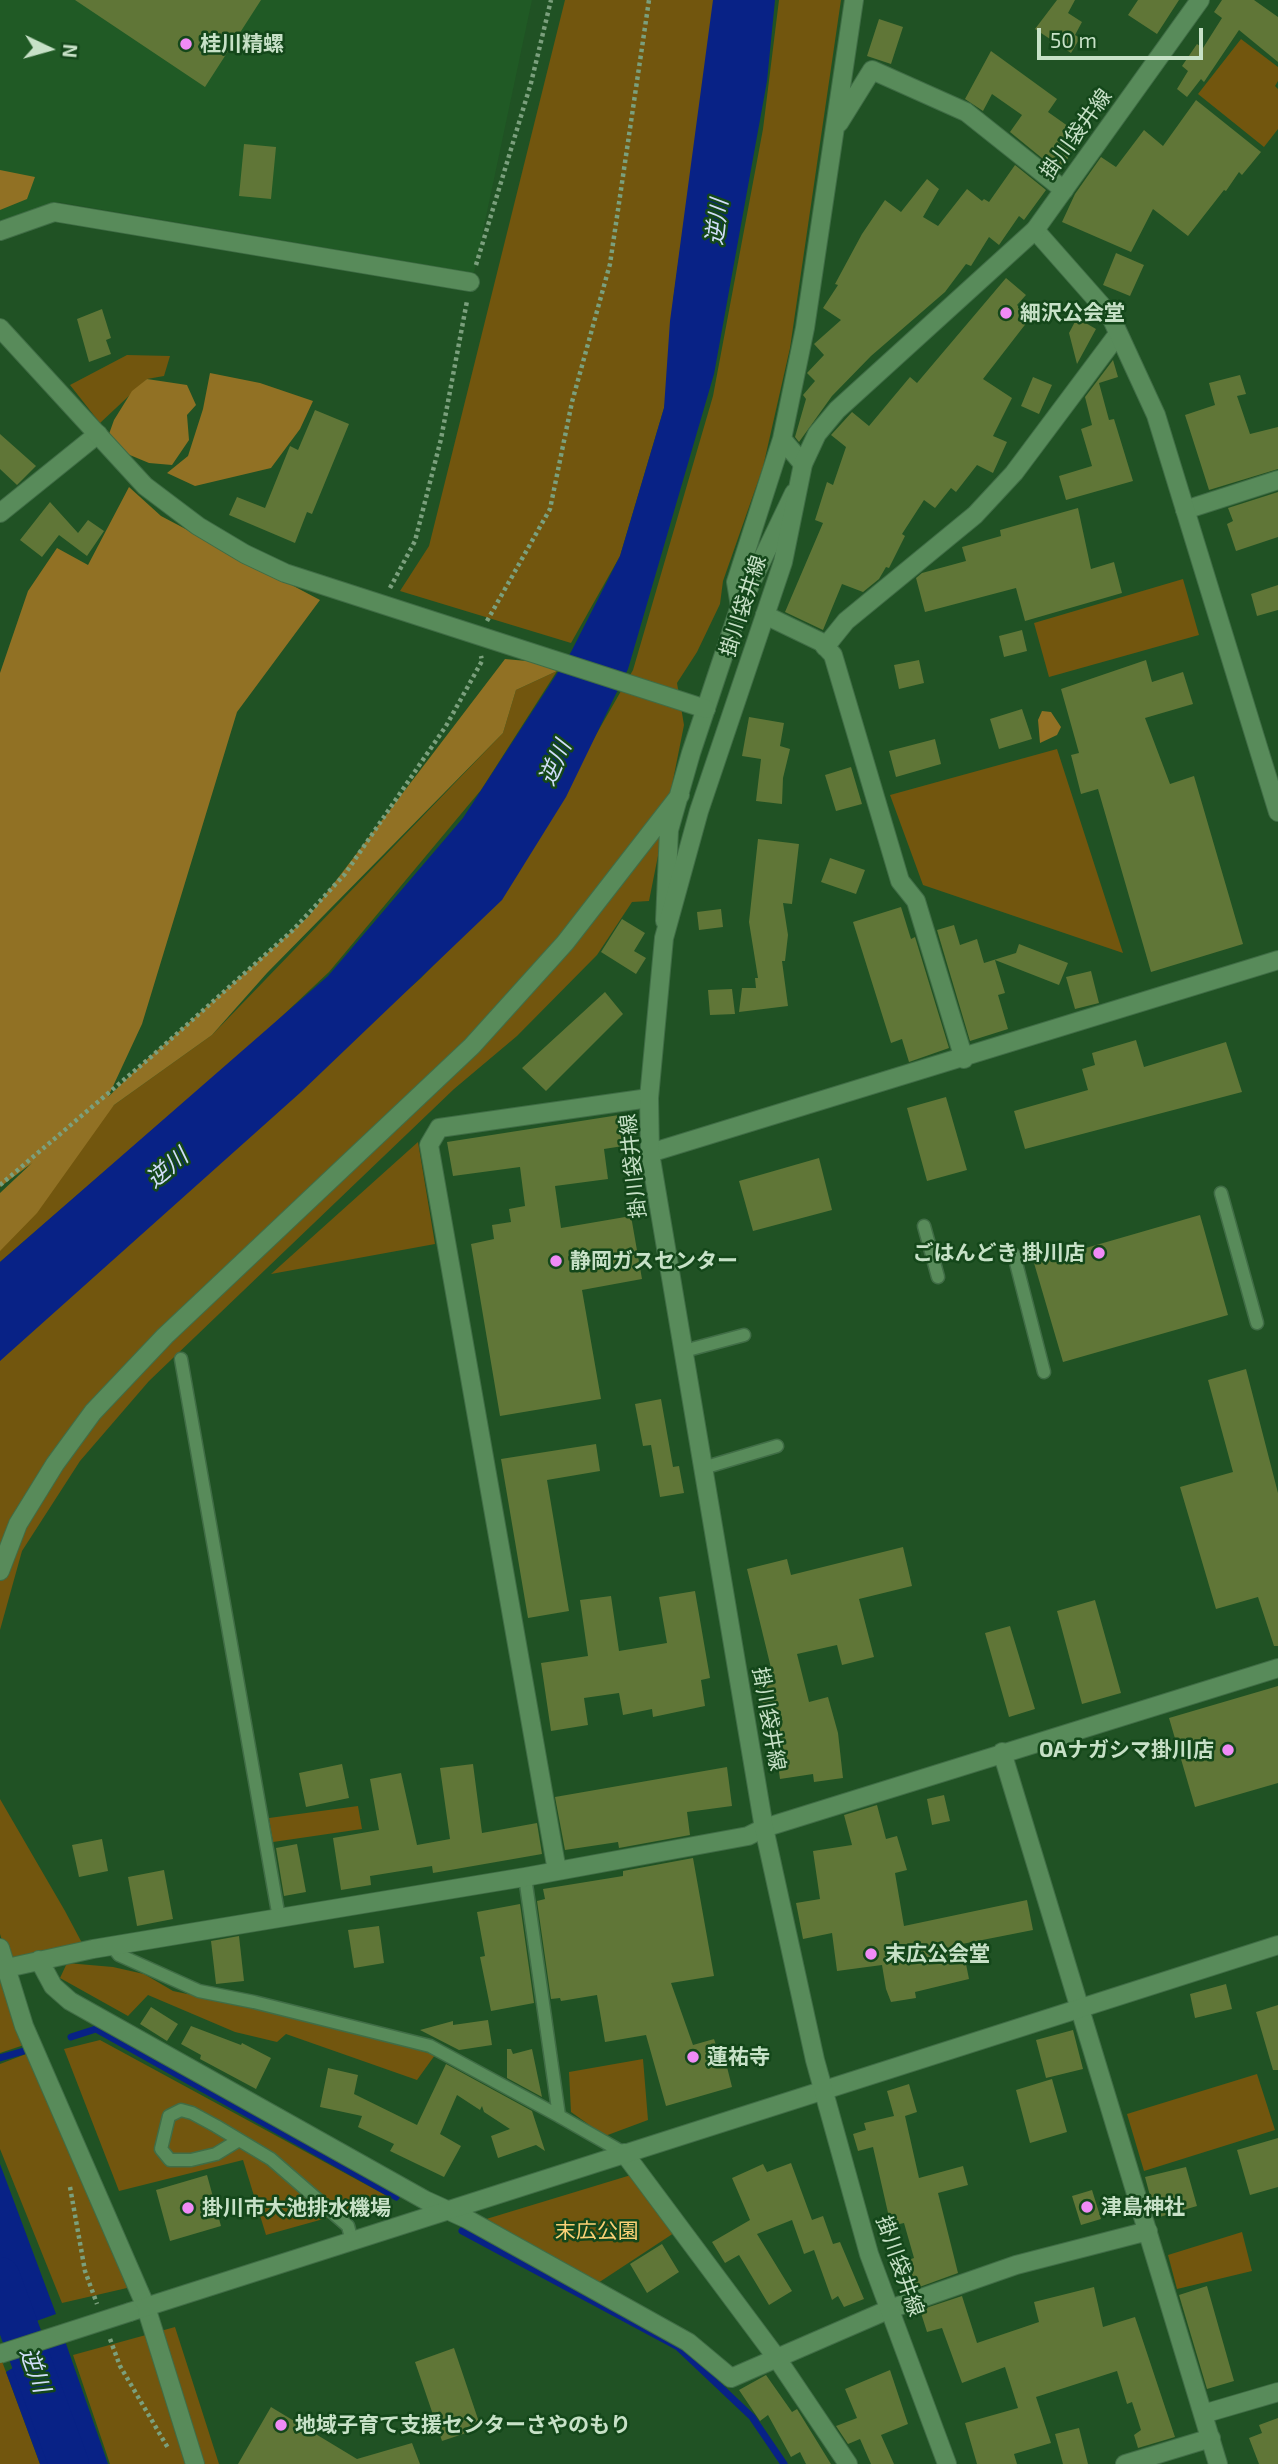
<!DOCTYPE html>
<html>
<head>
<meta charset="utf-8">
<style>
  body { margin:0 }
  #map { position:relative; width:1278px; height:2464px; overflow:hidden; background:#205224; font-family:"Exo 2",sans-serif }
  canvas { display:block }
  .north { position:absolute; left:14px; top:14px; width:70px; height:70px; -webkit-text-stroke:5px #14471a; paint-order:stroke; rotate:95deg; font-size:19px; font-weight:700; line-height:28px; text-align:center; color:#c7e1c7 }
  .north::after { content:''; display:block; margin:auto; width:24px; height:32px; background:#c7e1c7; clip-path:polygon(50% 0,100% 100%,50% 72%,0 100%) }
  .scale { position:absolute; left:1037px; top:28px; width:166px; height:32px; box-sizing:border-box; border:4px solid #c7e1c7; border-top:0; padding-left:9px; font-size:21px; line-height:24px; white-space:nowrap; color:#c7e1c7; -webkit-text-stroke:5px #14471a; paint-order:stroke }
</style>
</head>
<body>
<div id="map">
<canvas width="1278" height="2464"></canvas>
<div class="north">N</div>
<div class="scale">50 m</div>
</div>
<script>
const ctx = document.querySelector('canvas').getContext('2d');
ctx.lineJoin = 'round';
function fillPath(path, color) { ctx.fillStyle = color; ctx.fill(path, 'evenodd'); }
const toPath = rows => new Path2D(rows.map(r => 'M' + r).join(''));
function trace(path, color, width, dash) { ctx.strokeStyle = color; ctx.lineWidth = width; ctx.lineCap = dash ? 'butt' : 'round'; ctx.setLineDash(dash || []); ctx.stroke(path); }
function label(font, color, halo, rows, align = 'center') {
  ctx.font = font + ' "Exo 2","Noto Sans JP",sans-serif'; ctx.lineWidth = 5; ctx.setLineDash([]); ctx.textBaseline = 'middle'; ctx.strokeStyle = halo; ctx.fillStyle = color; for (const [text, x, y, turn = 0] of rows) {
    ctx.save(); ctx.translate(x, y); ctx.rotate((+turn || 0) * Math.PI / 180); ctx.textAlign = isNaN(turn) ? turn : align; if (halo) ctx.strokeText(text, 0, 0); ctx.fillText(text, 0, 0); ctx.restore();
  }
}
const built = toPath([
  [0,0,532,0,474,273,58,202,0,222]
]);
const green = toPath([
  [565,0,715,0,673,301,678,342,664,408,620,556,571,643,400,591,429,546],
  [779,0,841,0,790,348,763,467,723,581,720,604,697,652,677,683,684,725,649,901,632,902,597,955,517,1036,454,1089,149,1381,80,1461,22,1551,0,1630,0,1360,92,1268,421,978,509,887,633,670,713,396,763,129],
  [1241,39,1278,67,1278,81,1275,86,1278,89,1278,129,1264,147,1198,94],
  [127,355,170,356,164,376,147,379,100,423,70,385],
  [1183,579,1199,635,1049,677,1034,623],
  [557,671,481,790,329,972,262,1035,0,1262,0,1198,114,1105,212,1035,503,733,516,690],
  [1057,749,1123,953,923,885,890,795],
  [418,1142,435,1244,271,1274],
  [0,1799,65,1911,82,1943,8,1961,0,1934],
  [358,1806,362,1829,273,1842,269,1818],
  [67,1963,113,1967,144,1974,173,1991,230,2003,254,2002,435,2055,417,2080,286,2034,277,2042,235,2032,148,1995,128,2016,60,1978],
  [0,1970,24,2045,0,2053],
  [100,2040,387,2196,345,2213,266,2235,243,2160,119,2191,64,2049],
  [26,2054,140,2285,62,2303,0,2149,0,2064],
  [643,2059,648,2120,605,2136,571,2112,569,2072],
  [1257,2074,1275,2130,1144,2171,1127,2114],
  [631,2175,674,2233,598,2283,483,2220],
  [1242,2232,1252,2271,1177,2289,1168,2255],
  [175,2327,219,2464,110,2464,73,2355],
  [0,2356,6,2372,40,2464,0,2464]
]);
const forest = toPath([
  [0,170,35,177,27,199,0,210],
  [210,373,260,383,313,401,300,429,271,468,195,486,167,473,188,456,203,409],
  [147,379,187,385,196,405,187,415,189,440,172,465,149,463,125,453,109,434,114,420,132,391],
  [129,487,161,516,320,600,237,712,142,1024,108,1097,163,1044,149,1058,309,916,505,659,570,665,516,690,503,733,267,973,212,1035,114,1105,37,1213,0,1251,0,1193,32,1163,0,1187,0,673,28,591,57,548,88,565],
  [1042,711,1051,712,1061,727,1057,735,1040,743,1038,720]
]);
const water = toPath([
  [713,0,775,0,767,81,714,374,628,669,566,797,502,900,301,1092,0,1361,0,1262,328,976,463,818,571,652,620,556,664,408,670,321],
  [0,2164,56,2314,0,2334],
  [64,2338,108,2464,40,2464,6,2372]
]);
const stream = toPath([
  [71,2037,96,2029,396,2197],
  [0,2058,24,2051],
  [462,2231,678,2347,752,2417,784,2464]
]);
const river = toPath([
  [0,2277,69,2464]
]);
const building = toPath([
  [75,0,261,0,205,87],
  [1057,0,1075,0,1068,13,1082,22,1075,35,1080,38,1071,53,1035,29],
  [1138,0,1179,0,1157,34,1128,15],
  [1222,0,1254,0,1278,17,1278,62,1239,30,1204,82,1201,79,1187,97,1177,89,1188,71,1182,66,1197,44,1203,48,1222,18,1214,12],
  [879,19,903,27,891,64,867,56],
  [991,51,1057,99,1048,112,1082,136,1059,172,1010,132,1022,115,992,94,983,111,965,99],
  [1196,100,1261,152,1242,175,1239,172,1226,191,1224,190,1188,236,1153,209,1131,252,1062,222,1075,194,1101,157,1116,167,1144,130,1163,146],
  [244,144,276,147,271,199,239,196],
  [1015,165,1046,190,1024,220,1019,216,999,245,989,237,971,266,966,264,945,292,871,356,832,396,799,442,795,437,806,399,803,395,815,381,807,373,824,355,814,344,841,320,823,308,838,285,835,284,862,234,885,200,901,212,927,179,939,189,923,217,938,226,967,189,982,201,984,199,989,202],
  [1116,253,1144,265,1130,296,1103,285],
  [1006,278,1026,295,1017,305,1031,317,983,379,1012,398,993,436,1007,442,993,473,977,465,956,492,951,488,935,508,924,500,902,534,905,536,889,568,886,567,879,579,863,592,842,584,823,630,785,612,823,523,815,520,827,482,833,485,846,447,831,435,852,412,869,426,910,377,917,383],
  [102,309,111,338,106,340,111,354,89,362,77,319],
  [1077,318,1096,329,1077,364,1069,333],
  [1113,360,1118,377,1099,383,1109,420,1114,419,1133,481,1066,500,1059,476,1092,466,1081,429,1092,425,1085,397],
  [1240,375,1246,394,1237,396,1250,434,1278,427,1278,469,1209,490,1185,415,1215,405,1209,383],
  [1033,377,1052,385,1039,414,1021,406],
  [315,410,349,424,312,514,307,512,295,543,229,515,237,497,265,508,290,446,298,450],
  [0,434,36,466,17,485,0,469],
  [1278,492,1278,537,1236,551,1227,524,1233,521,1228,508],
  [50,502,78,533,88,520,104,531,87,556,59,535,42,557,20,540],
  [1078,508,1091,569,1114,562,1122,593,1025,621,1016,588,925,612,916,578,922,573,966,561,962,547,1001,536,1000,530],
  [1278,585,1278,610,1257,616,1251,594],
  [1022,630,1027,651,1004,657,999,636],
  [919,660,924,683,899,689,894,665],
  [1146,660,1152,682,1183,672,1193,704,1145,718,1170,784,1194,776,1243,944,1151,972,1098,789,1081,794,1071,755,1079,753,1061,689],
  [1022,709,1032,739,999,749,990,719],
  [749,717,784,723,780,746,790,749,783,778,782,804,756,801,761,759,742,756],
  [935,739,941,764,896,777,889,751],
  [851,767,862,804,836,811,825,775],
  [758,839,799,844,792,904,783,903,788,935,785,961,782,961,788,1006,739,1012,742,988,756,988,755,978,758,978,749,922],
  [830,858,865,870,856,894,821,882],
  [901,907,911,939,915,937,949,1048,909,1062,902,1039,891,1043,853,922],
  [721,909,723,927,699,930,697,912],
  [622,919,645,933,634,951,646,958,636,974,601,952],
  [954,925,960,945,977,939,984,963,1016,953,1019,944,1068,963,1059,985,995,960,1005,993,998,995,1008,1029,970,1041,937,930],
  [1091,971,1099,1003,1075,1009,1066,977],
  [732,989,735,1014,710,1015,708,990],
  [605,992,623,1014,546,1091,522,1068],
  [1136,1040,1144,1067,1226,1042,1242,1092,1025,1149,1014,1111,1088,1090,1082,1069,1095,1065,1092,1053],
  [946,1097,967,1170,927,1181,907,1108],
  [619,1115,623,1146,604,1149,608,1179,555,1186,561,1228,631,1216,642,1279,582,1290,601,1399,500,1416,471,1244,494,1239,492,1225,511,1222,509,1209,525,1206,520,1167,453,1176,447,1142],
  [819,1158,832,1210,753,1231,739,1181],
  [1200,1215,1228,1315,1063,1362,1034,1263],
  [1246,1369,1278,1493,1278,1646,1274,1646,1258,1597,1216,1609,1180,1487,1233,1472,1208,1380],
  [661,1399,673,1467,679,1466,684,1493,660,1497,651,1445,643,1446,635,1404],
  [596,1444,600,1471,547,1480,569,1611,528,1618,501,1459],
  [903,1547,912,1586,859,1599,874,1657,842,1665,837,1645,797,1654,809,1702,828,1697,838,1733,843,1778,814,1782,813,1774,780,1779,773,1731,769,1732,756,1672,771,1668,747,1569,787,1559,791,1575],
  [695,1591,710,1678,701,1680,705,1706,653,1717,652,1709,623,1715,619,1693,584,1698,588,1725,551,1731,541,1663,588,1656,580,1600,611,1596,619,1651,667,1643,659,1597],
  [1095,1600,1121,1693,1082,1704,1057,1611],
  [1010,1626,1035,1709,1009,1717,985,1633],
  [1278,1686,1278,1783,1195,1807,1169,1718],
  [342,1764,349,1798,306,1807,299,1773],
  [473,1764,482,1833,537,1823,542,1854,433,1873,432,1866,370,1876,371,1885,341,1890,333,1838,379,1830,370,1779,401,1773,417,1845,450,1839,440,1768],
  [727,1767,732,1806,687,1812,690,1835,619,1848,618,1842,565,1850,555,1797],
  [944,1795,950,1821,932,1825,927,1799],
  [877,1805,886,1839,897,1836,907,1870,895,1873,904,1926,1027,1900,1033,1930,962,1944,969,1979,915,1992,916,1998,891,2002,886,1989,882,1965,837,1971,832,1933,803,1939,796,1903,820,1899,813,1851,852,1845,844,1815],
  [102,1839,108,1871,79,1877,72,1845],
  [297,1844,306,1892,284,1896,276,1848],
  [693,1858,714,1976,671,1983,693,2045,714,2039,718,2051,730,2047,735,2064,727,2067,732,2087,666,2106,646,2035,605,2042,597,1995,561,2001,560,1998,551,1999,537,1901,545,1899,543,1889,623,1876,623,1871],
  [164,1870,173,1919,137,1926,128,1877],
  [520,1904,534,2003,491,2011,480,1957,485,1956,477,1912],
  [379,1926,384,1963,354,1968,348,1930],
  [239,1936,244,1981,216,1984,211,1941],
  [1226,1984,1232,2009,1195,2018,1190,1994],
  [1278,2005,1278,2070,1273,2070,1256,2012],
  [151,2007,178,2024,167,2041,140,2024],
  [488,2020,492,2045,459,2050,420,2030,453,2021,453,2025],
  [191,2026,241,2045,242,2043,271,2058,256,2089,200,2059,201,2055,181,2044],
  [1073,2030,1083,2069,1046,2078,1036,2040],
  [507,2049,511,2049,513,2054,532,2049,542,2097,507,2078],
  [446,2064,532,2111,545,2151,536,2145,498,2158,491,2136,510,2129,484,2112,482,2106,480,2110,457,2095,440,2134,461,2146,444,2177,390,2151,394,2144,358,2127,362,2116,320,2107,328,2068,358,2075,354,2094,417,2125],
  [1052,2079,1067,2132,1030,2143,1016,2090],
  [909,2084,917,2112,905,2116,919,2178,963,2166,968,2185,938,2193,958,2273,914,2289,905,2261,914,2258,904,2223,891,2226,873,2147,858,2151,853,2134,866,2130,864,2123,894,2116,887,2091],
  [1278,2138,1278,2187,1250,2195,1237,2150],
  [791,2163,812,2220,823,2216,833,2244,840,2242,864,2299,844,2307,838,2296,832,2300,814,2250,804,2254,792,2220,757,2234,792,2291,769,2305,739,2255,725,2263,712,2242,750,2220,732,2178,763,2164,767,2172],
  [1186,2167,1197,2206,1156,2218,1145,2177],
  [207,2175,221,2226,170,2241,156,2190],
  [1092,2190,1101,2219,1081,2225,1072,2196],
  [662,2244,679,2272,647,2293,630,2264],
  [1207,2286,1234,2381,1207,2389,1179,2295],
  [1094,2287,1103,2327,1135,2317,1175,2437,1138,2448,1134,2435,1141,2430,1132,2402,1127,2404,1117,2371,1036,2397,1051,2443,1014,2454,1017,2464,977,2464,965,2423,1018,2408,1005,2367,962,2383,942,2328,927,2332,920,2310,962,2296,977,2343,1039,2322,1034,2302],
  [454,2348,481,2428,442,2441,415,2362],
  [890,2370,908,2424,881,2435,894,2464,871,2464,860,2439,848,2444,836,2426,857,2418,845,2389],
  [766,2375,792,2412,797,2409,831,2464,806,2464,800,2452,791,2457,768,2415,760,2421,739,2390],
  [271,2407,357,2459,412,2443,420,2464,238,2464],
  [1278,2418,1278,2464,1259,2464,1249,2438,1262,2433,1259,2425],
  [1079,2428,1088,2464,1063,2464,1055,2434]
]);
const path = toPath([
  [476,265,531,83,551,0],
  [390,588,415,541,441,439,467,301],
  [487,621,550,509,572,402,610,264,649,0],
  [0,1185,152,1056,293,930,345,874,446,726,482,661,481,656],
  [70,2187,85,2271,97,2304],
  [110,2339,120,2366,168,2448]
]);
const service = toPath([
  [1221,1193,1257,1323],
  [924,1226,938,1277],
  [1014,1255,1044,1372],
  [684,1351,744,1335],
  [181,1359,279,1918],
  [703,1468,777,1446],
  [525,1877,559,2116,624,2153],
  [112,1946,119,1955,199,1991,254,2002,430,2046,559,2116],
  [239,2140,216,2154,191,2160,170,2160,161,2149,169,2116,181,2110,192,2113,216,2126,271,2159,348,2226,352,2241]
]);
const minor = toPath([
  [839,123,872,70,966,112,1064,190],
  [0,231,54,212,470,282],
  [803,464,782,439,805,328,854,0],
  [1185,510,1278,480],
  [0,513,98,434],
  [740,606,736,582,782,439],
  [765,615,821,642,833,655,900,881,916,901,964,1059],
  [825,647,846,621,975,515,1014,473,1118,334],
  [665,921,669,830,691,753,740,606,794,493],
  [650,1153,1278,960],
  [0,1571,18,1524,55,1464,93,1412,165,1336,472,1046,565,943,680,795],
  [1002,1752,1218,2464],
  [557,1871,429,1145,439,1128,649,1098],
  [0,1948,24,2026,146,2307,195,2464],
  [39,1960,53,1986,70,2001,425,2200,467,2219,688,2342,731,2378,890,2309,1016,2265,1148,2231],
  [7,1968,93,1949,525,1877,748,1836,764,1828,1278,1668],
  [624,2153,776,2357,848,2464],
  [1203,2414,1278,2392],
  [1125,2464,1211,2438]
]);
const tertiary = toPath([
  [1035,230,1110,315,1156,415,1278,812],
  [0,328,145,486,198,526,245,554,285,573,706,709],
  [130,2312,1278,1945]
]);
const secondary = toPath([
  [947,2464,869,2254,815,2060,764,1828,650,1153,649,1098,664,938,699,811,783,562,803,464,817,434,837,410,1035,230,1200,0]
]);
const tertiaryBridge = toPath([
  [0,2354,130,2312]
]);
const markers = [
  [186,44,7,"#f08bf6"],
  [1006,313,7,"#f08bf6"],
  [1099,1253,7,"#f08bf6"],
  [556,1261,7,"#f08bf6"],
  [1228,1750,7,"#f08bf6"],
  [871,1954,7,"#f08bf6"],
  [693,2057,7,"#f08bf6"],
  [1087,2207,7,"#f08bf6"],
  [188,2208,7,"#f08bf6"],
  [281,2425,7,"#f08bf6"]
];
const poiNames = [
  ["桂川精螺",200,44],
  ["細沢公会堂",1020,313],
  ["ごはんどき 掛川店",1085,1253,"right"],
  ["静岡ガスセンター",570,1261],
  ["OAナガシマ掛川店",1214,1750,"right"],
  ["末広公会堂",885,1954],
  ["蓮祐寺",707,2057],
  ["津島神社",1101,2207],
  ["掛川市大池排水機場",202,2208],
  ["地域子育て支援センターさやのもり",295,2425]
];
const streetNames = [
  ["掛川袋井線",1076,134,-54],
  ["掛川袋井線",743,606,-72],
  ["掛川袋井線",633,1166,-96],
  ["掛川袋井線",769,1719,80],
  ["掛川袋井線",900,2266,71]
];
const parkNames = [
  ["末広公園",597,2231]
];
const waterNames = [
  ["逆川",717,222,-83],
  ["逆川",555,763,-66],
  ["逆川",167,1168,-40],
  ["逆川",35,2370,70]
];
fillPath(built, '#205a25');
fillPath(green, '#72560e');
fillPath(forest, '#917124');
fillPath(water, '#082286');
trace(stream, '#082286', 7);
trace(river, '#082286', 40);
fillPath(building, '#607637');
trace(service, '#406d46', 15);
trace(minor, '#406d46', 20);
trace(tertiary, '#406d46', 20);
trace(secondary, '#406d46', 20);
trace(path, '#7ba07d', 4.5, [3.5, 3.5]);
trace(service, '#588b5a', 12);
trace(minor, '#588b5a', 18);
trace(tertiary, '#588b5a', 18);
trace(secondary, '#588b5a', 18);
trace(tertiaryBridge, '#406d46', 20, []);
trace(tertiaryBridge, '#588b5a', 18);
for (const [x, y, r, color] of markers) { const dot = new Path2D(); dot.arc(x, y, r, 0, 2 * Math.PI); ctx.fillStyle = color; ctx.fill(dot); trace(dot, '#14471a', 2.5); }
label('bold 21px', '#c7e1c7', '#14471a', poiNames, 'left');
label('21px', '#c7e1c7', '#14471a', streetNames);
label('21px', '#fbd177', '#14471a', parkNames);
label('italic 23px', '#d1def9', '#14471a', waterNames);
</script>
</body>
</html>
